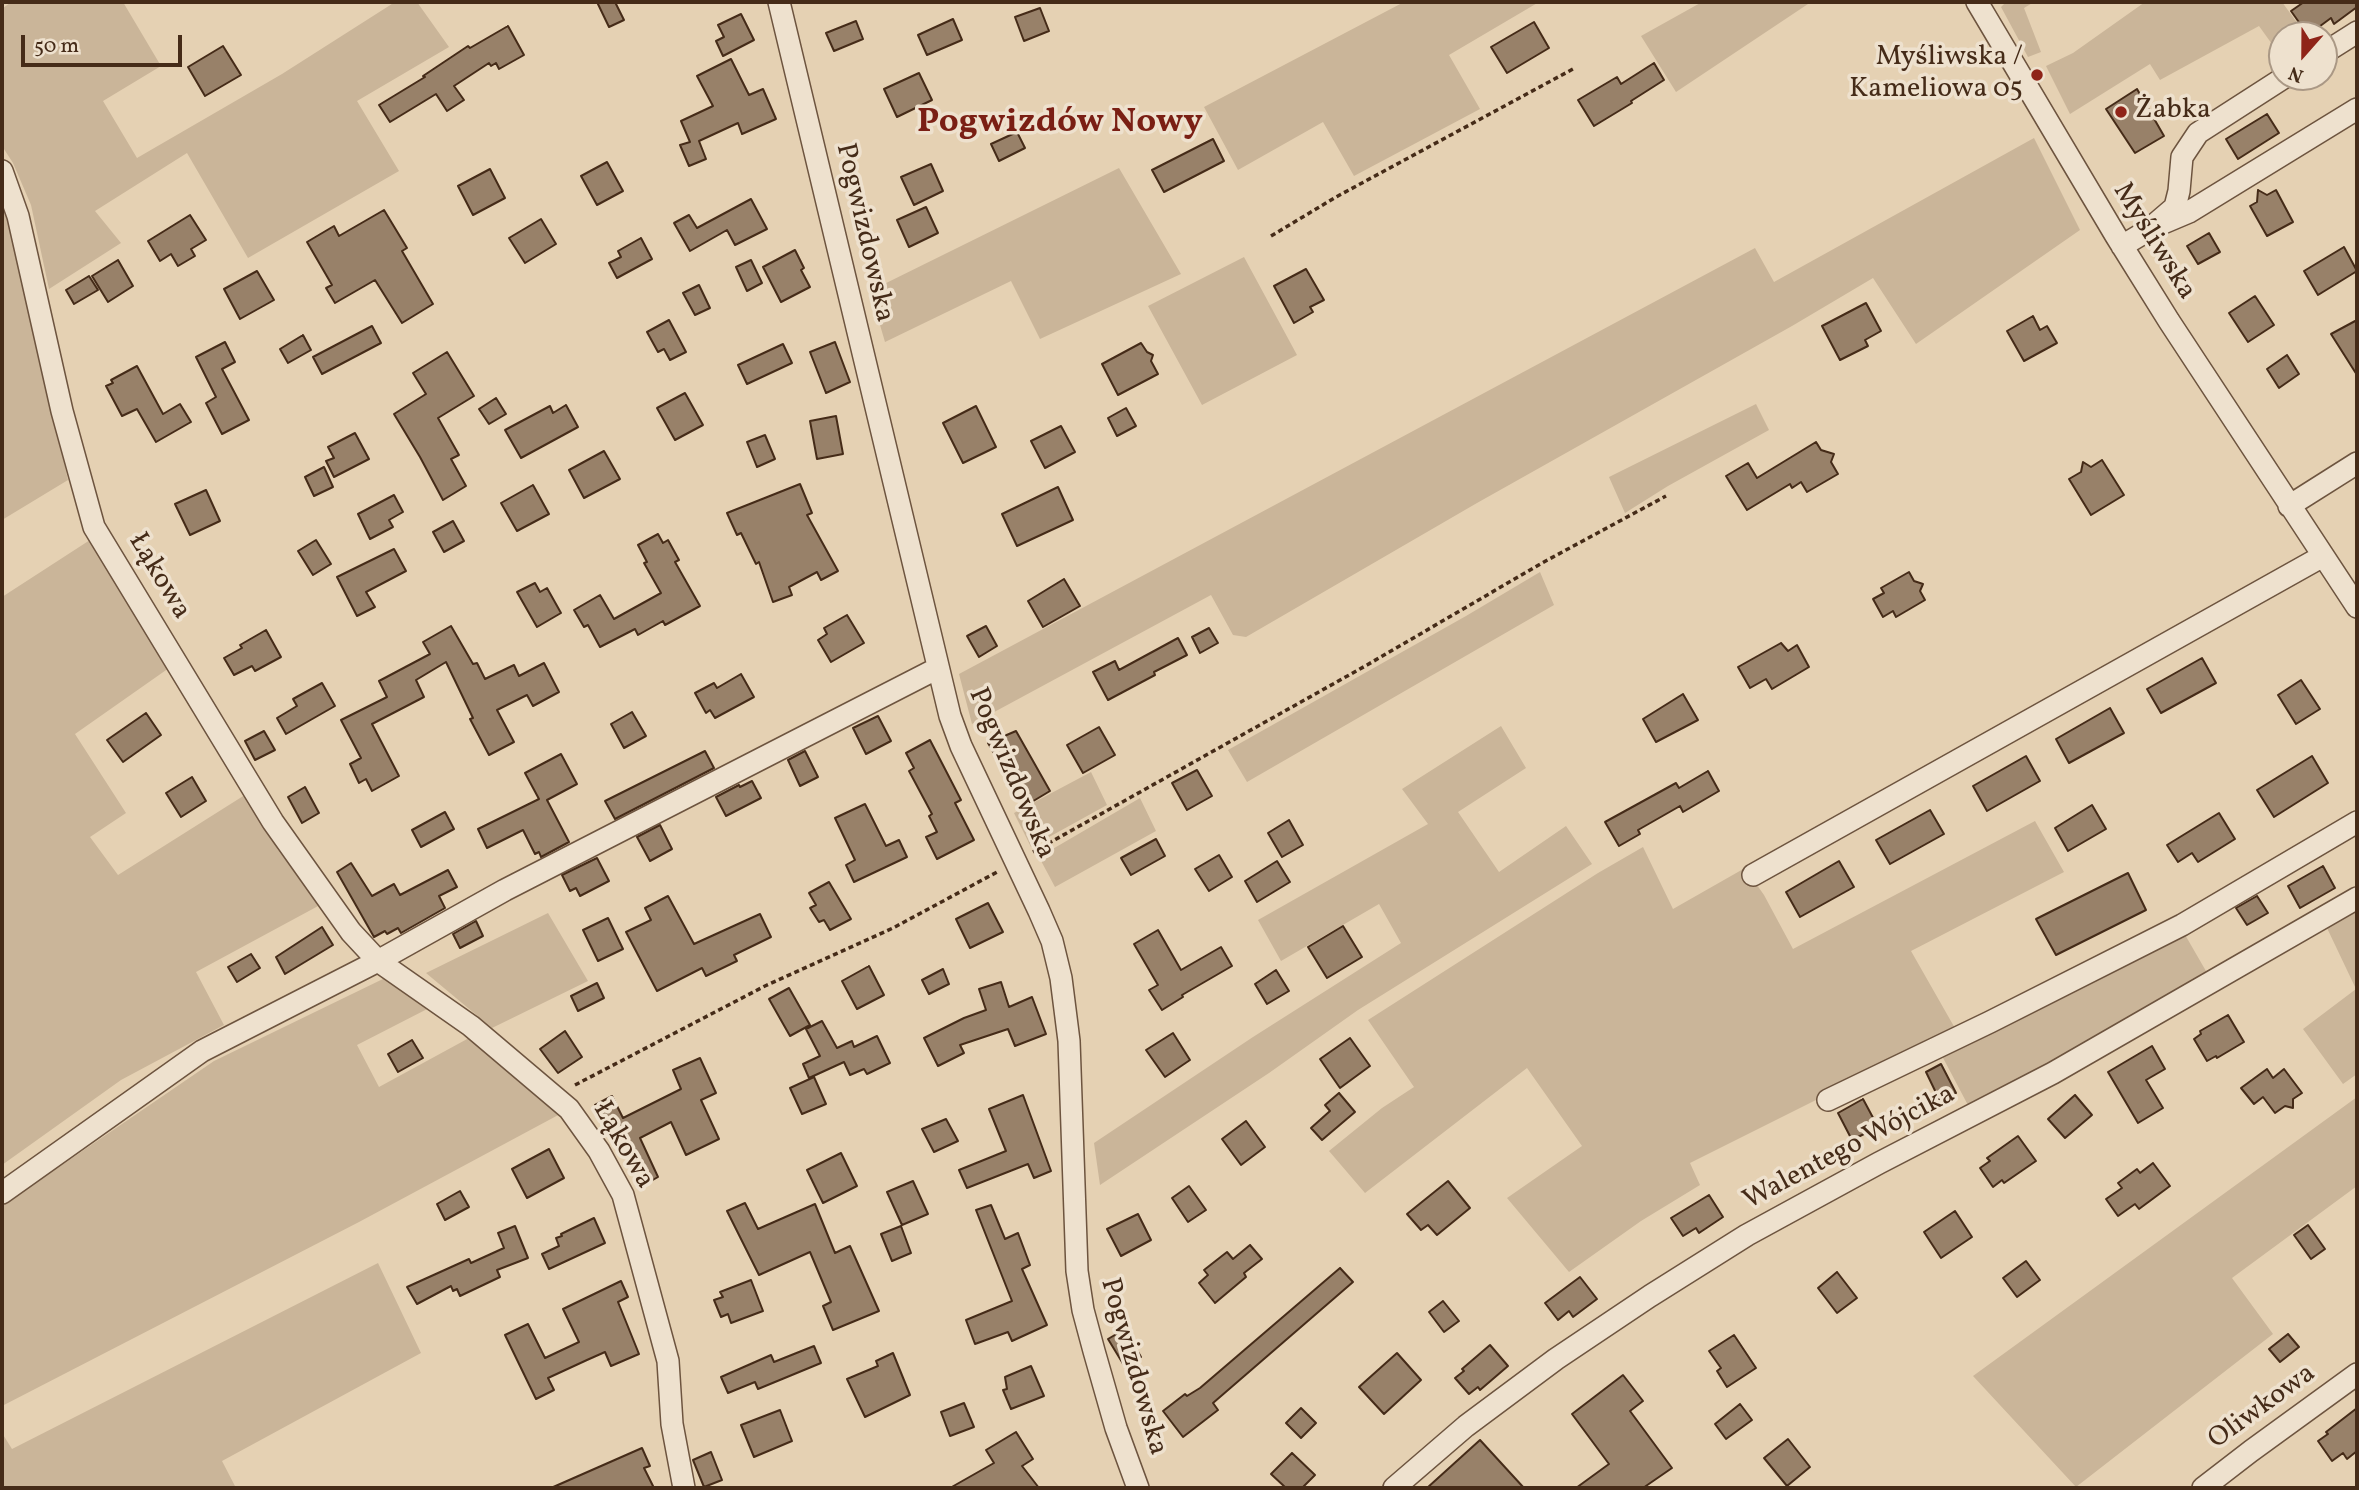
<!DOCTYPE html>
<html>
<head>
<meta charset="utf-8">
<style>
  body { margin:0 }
  #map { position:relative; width:2359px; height:1490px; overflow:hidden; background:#e5d1b3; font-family:Vollkorn,serif }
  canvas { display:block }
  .frame { position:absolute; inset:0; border:4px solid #452b18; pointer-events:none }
  .north { position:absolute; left:2268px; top:21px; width:70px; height:70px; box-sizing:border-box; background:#eee1ce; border:2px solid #aa9885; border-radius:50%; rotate:201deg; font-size:19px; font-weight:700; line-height:28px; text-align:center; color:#452b18 }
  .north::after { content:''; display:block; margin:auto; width:24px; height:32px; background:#8f2418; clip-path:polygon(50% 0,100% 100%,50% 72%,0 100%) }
  .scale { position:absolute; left:21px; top:35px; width:161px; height:32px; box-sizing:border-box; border:4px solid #452b18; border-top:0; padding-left:9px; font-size:21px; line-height:24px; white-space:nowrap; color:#452b18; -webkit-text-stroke:5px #eee1ce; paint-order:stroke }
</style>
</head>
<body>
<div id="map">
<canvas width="2359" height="1490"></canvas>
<div class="frame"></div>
<div class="north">N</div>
<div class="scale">50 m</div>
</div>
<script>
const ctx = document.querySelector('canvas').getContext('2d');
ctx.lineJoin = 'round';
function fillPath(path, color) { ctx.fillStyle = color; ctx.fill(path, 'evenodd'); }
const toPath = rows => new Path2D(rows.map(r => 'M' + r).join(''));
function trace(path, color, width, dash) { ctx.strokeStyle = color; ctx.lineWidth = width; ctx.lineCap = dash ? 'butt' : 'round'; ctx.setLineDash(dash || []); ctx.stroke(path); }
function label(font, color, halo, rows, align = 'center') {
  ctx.font = font + ' Vollkorn,serif'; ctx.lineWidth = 7; ctx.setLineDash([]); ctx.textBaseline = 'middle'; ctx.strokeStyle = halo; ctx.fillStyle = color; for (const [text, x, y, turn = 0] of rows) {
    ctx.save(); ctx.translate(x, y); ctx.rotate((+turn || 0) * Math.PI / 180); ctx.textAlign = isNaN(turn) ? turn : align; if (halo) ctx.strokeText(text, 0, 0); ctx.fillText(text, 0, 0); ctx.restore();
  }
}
const green = toPath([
  [11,2,123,2,161,66,103,101,137,158,282,74,395,2,417,2,449,47,357,101,399,171,248,258,187,153,95,211,121,243,49,289,31,205,13,163,2,146,2,9],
  [1404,2,1539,2,1449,55,1480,109,1354,176,1323,122,1238,170,1204,107],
  [1702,2,1811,2,1676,92,1641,36],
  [2006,2,2034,2,2024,8,2041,52,2028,57,2001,7],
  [2145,2,2282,2,2306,35,2282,35,2282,58,2259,26,2160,80,2150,64,2070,114,2046,66,2073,53],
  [2034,138,2080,230,1916,344,1873,278,1792,326,1477,503,1246,637,1233,635,1211,595,972,724,959,674,1755,248,1774,282],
  [1119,168,1181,274,1040,339,1011,281,885,342,870,291],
  [2,199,8,214,68,480,2,520],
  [1244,257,1297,355,1202,405,1148,306],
  [1756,404,1769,430,1668,486,1625,513,1609,477],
  [90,540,169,668,75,734,126,813,90,837,118,875,248,793,278,850,320,905,196,972,224,1025,121,1080,2,1165,2,597],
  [1540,572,1554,605,1247,782,1228,750,1466,616],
  [1501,726,1526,768,1458,812,1499,872,1566,826,1592,864,1358,1010,1269,1073,1100,1185,1094,1143,1253,1037,1401,943,1379,904,1281,961,1258,920,1428,824,1402,789],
  [1091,772,1107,805,1031,847,1014,813],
  [1140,798,1156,831,1055,887,1039,857],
  [2035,821,2064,872,1911,951,1956,1030,1690,1163,1700,1185,1641,1221,1569,1272,1507,1198,1582,1146,1527,1068,1365,1193,1329,1151,1382,1108,1414,1087,1368,1020,1598,873,1643,847,1673,909,1745,868,1764,895,1793,949],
  [2357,910,2357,1074,2343,1084,2303,1029,2356,989,2327,928],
  [548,913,588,981,492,1028,426,973],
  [2184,933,2210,978,1970,1109,1941,1054],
  [385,978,433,1006,357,1045,379,1087,469,1038,562,1113,359,1222,2,1406,2,1206,214,1061],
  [2357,1097,2357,1186,2232,1278,2273,1334,2076,1487,1973,1376],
  [378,1263,421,1353,222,1461,236,1488,2,1488,2,1433,12,1449]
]);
const building = toPath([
  [597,2,615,2,624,20,609,27,597,2],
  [2304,2,2357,2,2357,7,2334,24,2331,18,2308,35,2291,11,2304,2],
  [1040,8,1049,31,1024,41,1015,17,1040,8],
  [741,14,754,40,723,56,716,41,724,37,718,25,741,14],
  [953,19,962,40,927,55,918,35,953,19],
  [856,21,863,39,834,51,826,33,856,21],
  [1534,22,1549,48,1507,73,1491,47,1534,22],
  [508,26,524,55,499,69,496,63,491,66,489,63,454,86,464,100,447,111,436,94,390,122,379,105,425,77,423,76,468,46,470,48,508,26],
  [223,46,241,75,205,96,188,67,223,46],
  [731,59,749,95,763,89,776,119,742,134,738,123,699,141,706,159,689,166,680,145,690,142,681,121,713,106,697,76,731,59],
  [1654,63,1664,80,1631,101,1632,103,1594,126,1578,100,1617,77,1621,84,1654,63],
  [919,73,932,100,897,117,884,89,919,73],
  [2137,89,2164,136,2135,153,2106,109,2137,89],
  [2267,114,2279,133,2238,159,2226,139,2267,114],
  [1017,132,1025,148,999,161,991,144,1017,132],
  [1213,139,1224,161,1164,192,1152,170,1213,139],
  [607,162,623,191,597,205,581,176,607,162],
  [931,164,943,191,914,205,901,177,931,164],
  [490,169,505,198,473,215,458,186,490,169],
  [2258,190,2267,195,2276,190,2293,222,2267,236,2250,206,2257,202,2258,190],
  [751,199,767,229,735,245,727,230,690,251,674,223,689,215,697,228,751,199],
  [926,207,938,233,909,247,897,220,926,207],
  [384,210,407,248,402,251,433,304,402,323,375,280,335,303,326,288,332,285,307,242,334,226,339,236,384,210],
  [190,215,206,240,191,249,195,256,178,266,171,254,160,261,148,241,190,215],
  [541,219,556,244,525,263,509,238,541,219],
  [2209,233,2220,252,2198,264,2187,246,2209,233],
  [641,238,652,259,617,278,609,263,621,257,618,251,641,238],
  [2344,247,2357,271,2318,295,2304,271,2344,247],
  [795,250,804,268,801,270,810,287,781,302,763,267,795,250],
  [118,260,133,286,108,302,92,276,118,260],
  [751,260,762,283,747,291,736,267,751,260],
  [1306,269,1324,300,1310,307,1313,312,1294,323,1274,286,1306,269],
  [257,271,274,300,240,319,224,289,257,271],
  [89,276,98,290,74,304,66,290,89,276],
  [699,285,710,308,695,315,683,293,699,285],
  [2255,296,2274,325,2248,342,2229,313,2255,296],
  [1866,303,1881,331,1865,340,1868,346,1840,360,1822,326,1866,303],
  [2033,316,2040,330,2047,326,2057,343,2024,361,2007,331,2033,316],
  [669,320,686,352,670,360,664,349,658,352,647,332,669,320],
  [2357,320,2357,375,2331,334,2357,320],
  [372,326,381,343,322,374,313,357,372,326],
  [303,335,311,350,288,363,280,349,303,335],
  [225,342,235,362,222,369,249,420,222,434,206,403,216,397,196,357,225,342],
  [835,342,850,382,826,393,810,352,835,342],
  [1141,343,1147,352,1153,355,1151,361,1158,374,1118,395,1102,364,1141,343],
  [783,344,792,363,747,384,738,365,783,344],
  [447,352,474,396,438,418,459,455,451,459,466,486,443,500,420,457,394,414,426,394,413,373,447,352],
  [2287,355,2299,374,2279,388,2267,369,2287,355],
  [137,366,163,414,180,404,191,422,156,442,137,409,122,416,106,386,113,383,111,380,137,366],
  [685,393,703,425,675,440,657,408,685,393],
  [496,398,506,414,489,424,479,409,496,398],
  [566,405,578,427,521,458,505,430,550,406,553,413,566,405],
  [976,406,996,447,963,463,943,423,976,406],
  [1126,408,1136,426,1117,436,1108,418,1126,408],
  [836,416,843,454,817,459,810,421,836,416],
  [1061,426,1075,452,1045,468,1031,441,1061,426],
  [355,433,369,459,334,477,326,461,334,458,328,447,355,433],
  [765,435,775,459,757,467,747,442,765,435],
  [1816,442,1821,450,1834,454,1831,462,1838,474,1807,492,1801,482,1792,488,1790,484,1747,510,1726,476,1748,463,1757,478,1816,442],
  [604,451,620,479,584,498,569,470,604,451],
  [2102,460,2124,495,2091,515,2069,479,2081,472,2083,462,2091,467,2102,460],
  [324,467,333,487,314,496,305,477,324,467],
  [800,484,812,513,807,515,838,571,821,580,817,572,789,587,792,595,773,602,759,562,756,564,741,533,737,535,727,513,800,484],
  [533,485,549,514,517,531,501,503,533,485],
  [1058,487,1073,520,1017,546,1002,514,1058,487],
  [206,490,220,521,190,535,175,504,206,490],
  [394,495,403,512,389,520,393,527,370,539,358,514,394,495],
  [453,521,464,541,444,552,433,532,453,521],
  [658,534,663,543,668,540,679,560,675,562,700,606,665,625,663,621,638,635,635,629,600,647,588,625,584,627,574,610,600,595,614,619,661,593,644,563,647,562,638,545,658,534],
  [316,540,331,564,313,575,298,551,316,540],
  [394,549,406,571,366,592,375,607,357,616,337,577,394,549],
  [1909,572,1914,581,1923,584,1920,591,1925,600,1896,617,1893,611,1883,617,1873,599,1884,593,1881,588,1909,572],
  [1064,579,1080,606,1043,627,1028,601,1064,579],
  [535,583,540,592,547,588,561,613,537,627,517,592,535,583],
  [847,615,864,643,831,662,818,640,827,634,824,628,847,615],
  [451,626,473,664,477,663,485,679,514,665,519,676,544,663,559,692,533,706,527,695,497,710,514,742,489,755,470,719,473,718,446,662,416,680,424,697,372,724,399,776,372,791,366,779,359,783,350,764,361,758,341,720,387,697,379,681,430,654,423,642,451,626],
  [986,626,997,646,979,657,967,636,986,626],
  [1209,628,1218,643,1200,653,1192,637,1209,628],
  [266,630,281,657,255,671,252,666,234,675,224,658,242,648,240,645,266,630],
  [1178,638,1187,655,1154,672,1155,675,1108,700,1093,672,1115,661,1119,670,1178,638],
  [1781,643,1788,651,1797,645,1809,667,1772,689,1766,679,1750,688,1738,667,1781,643],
  [2202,658,2216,683,2161,713,2147,689,2202,658],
  [741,674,754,697,715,718,710,710,706,713,695,693,714,683,717,688,741,674],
  [2301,680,2320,709,2296,724,2278,695,2301,680],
  [322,683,335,706,286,734,277,718,297,706,293,699,322,683],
  [1683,694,1698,720,1656,742,1643,719,1683,694],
  [2110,708,2124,733,2069,763,2056,739,2110,708],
  [632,712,646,736,624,748,611,724,632,712],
  [146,713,161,735,123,762,107,740,146,713],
  [878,716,891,741,866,754,853,728,878,716],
  [1099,727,1115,755,1083,773,1067,745,1099,727],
  [264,731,275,750,255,760,245,741,264,731],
  [1016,731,1050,791,1025,806,988,743,1016,731],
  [930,740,961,800,955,803,974,840,937,859,926,837,937,832,929,816,932,814,909,771,914,768,906,753,930,740],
  [705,751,714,768,615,819,605,801,705,751],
  [805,751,818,777,800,786,788,760,805,751],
  [561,754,577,784,547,800,569,842,541,857,539,852,535,854,523,830,487,848,478,829,539,799,525,773,561,754],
  [2026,756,2040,781,1987,811,1973,786,2026,756],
  [2312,756,2328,783,2274,817,2257,790,2312,756],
  [1197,770,1212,796,1187,810,1172,783,1197,770],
  [1708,771,1719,791,1683,812,1680,806,1638,830,1640,834,1619,846,1605,822,1676,783,1679,788,1708,771],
  [192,777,206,801,181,817,166,793,192,777],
  [752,781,761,798,726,816,716,797,739,785,740,787,752,781],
  [305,787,319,813,302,823,288,797,305,787],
  [865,804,886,846,899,840,907,857,854,882,846,865,855,860,835,818,865,804],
  [2092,805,2106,829,2068,851,2055,828,2092,805],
  [1930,810,1944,834,1890,864,1876,840,1930,810],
  [445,812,454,829,421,847,412,830,445,812],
  [2219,813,2235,839,2198,862,2192,853,2178,862,2167,845,2219,813],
  [1289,820,1303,845,1282,857,1268,833,1289,820],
  [660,825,672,849,650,861,637,837,660,825],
  [1156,839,1165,856,1131,875,1121,858,1156,839],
  [1219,855,1232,877,1209,891,1195,869,1219,855],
  [597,858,609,881,580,896,576,888,570,891,562,875,597,858],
  [1277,861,1290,882,1257,902,1245,881,1277,861],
  [1839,861,1854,887,1800,917,1786,892,1839,861],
  [351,863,372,896,394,884,400,895,448,870,457,887,439,896,445,908,401,933,398,928,387,934,385,931,374,937,337,872,351,863],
  [2323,866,2335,888,2300,908,2288,886,2323,866],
  [2128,873,2146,910,2056,955,2036,919,2128,873],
  [829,882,851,919,830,930,824,920,819,922,810,908,816,905,809,893,829,882],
  [668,896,694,944,760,914,771,937,734,955,737,961,706,976,702,968,657,991,626,932,651,920,645,908,668,896],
  [2257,896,2268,913,2247,925,2236,908,2257,896],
  [988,903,1003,932,970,948,956,919,988,903],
  [608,918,623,949,598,961,583,930,608,918],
  [476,921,483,936,460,948,453,934,476,921],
  [1343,926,1362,957,1327,978,1308,947,1343,926],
  [322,927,333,945,285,974,276,957,322,927],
  [1158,930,1181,970,1221,947,1232,966,1182,995,1183,997,1162,1010,1149,990,1158,985,1134,944,1158,930],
  [251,954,260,968,237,982,228,967,251,954],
  [869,966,884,995,857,1009,842,981,869,966],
  [943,969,949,984,929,994,922,980,943,969],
  [1276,970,1289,991,1267,1004,1255,984,1276,970],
  [1001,982,1009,1007,1032,997,1046,1034,1015,1046,1008,1029,960,1045,964,1053,938,1066,924,1038,964,1018,986,1010,979,989,1001,982],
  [597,983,604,998,578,1011,571,996,597,983],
  [789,988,810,1025,790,1036,769,999,789,988],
  [2228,1015,2244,1042,2217,1058,2216,1056,2207,1061,2194,1039,2201,1034,2200,1031,2228,1015],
  [822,1021,837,1048,852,1041,854,1047,877,1036,890,1063,867,1074,864,1069,850,1075,844,1062,809,1078,803,1064,820,1056,806,1029,822,1021],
  [565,1031,582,1057,558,1073,540,1049,565,1031],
  [1173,1033,1190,1060,1165,1077,1146,1050,1173,1033],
  [1350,1038,1370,1066,1340,1088,1320,1059,1350,1038],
  [412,1040,423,1058,398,1072,388,1054,412,1040],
  [2152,1046,2165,1069,2146,1080,2163,1108,2138,1123,2108,1072,2152,1046],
  [700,1058,716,1093,701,1100,719,1139,686,1155,671,1122,640,1138,658,1177,642,1186,623,1143,616,1146,595,1105,612,1096,623,1118,681,1089,673,1070,700,1058],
  [1941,1064,1956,1093,1940,1101,1926,1072,1941,1064],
  [2267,1069,2273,1078,2284,1069,2302,1093,2293,1099,2293,1108,2285,1106,2275,1113,2263,1097,2254,1104,2241,1088,2267,1069],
  [814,1077,826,1104,802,1114,790,1088,814,1077],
  [1339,1093,1355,1112,1322,1140,1311,1128,1330,1111,1325,1105,1339,1093],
  [1023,1095,1051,1171,1034,1178,1028,1164,967,1188,959,1170,1006,1151,989,1109,1023,1095],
  [2075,1095,2092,1115,2065,1138,2048,1119,2075,1095],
  [1863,1099,1878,1127,1852,1140,1838,1113,1863,1099],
  [946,1119,958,1141,934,1152,922,1129,946,1119],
  [1246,1121,1265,1147,1241,1165,1222,1139,1246,1121],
  [2018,1136,2036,1161,2004,1183,2002,1180,1993,1187,1980,1168,1990,1161,1987,1158,2018,1136],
  [549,1149,564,1178,527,1198,512,1169,549,1149],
  [841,1153,857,1186,823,1203,807,1170,841,1153],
  [2153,1163,2170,1186,2139,1209,2135,1204,2118,1216,2106,1199,2122,1188,2118,1183,2137,1169,2140,1173,2153,1163],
  [913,1181,928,1214,902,1225,887,1192,913,1181],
  [1448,1181,1470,1208,1437,1235,1428,1225,1421,1230,1407,1214,1448,1181],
  [1189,1186,1206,1210,1188,1222,1172,1198,1189,1186],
  [460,1191,469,1207,445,1220,437,1204,460,1191],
  [1709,1195,1723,1217,1699,1233,1696,1228,1683,1236,1671,1218,1709,1195],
  [745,1203,758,1229,815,1204,835,1253,850,1246,879,1311,833,1330,823,1306,831,1302,810,1252,759,1275,727,1211,745,1203],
  [991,1205,1005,1239,1018,1233,1030,1265,1022,1269,1047,1325,1012,1341,1008,1332,975,1344,966,1320,1012,1301,976,1210,991,1205],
  [1955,1211,1972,1237,1941,1258,1924,1232,1955,1211],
  [1138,1214,1151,1240,1121,1256,1107,1229,1138,1214],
  [594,1218,605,1243,549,1269,542,1254,559,1246,556,1238,562,1236,561,1234,594,1218],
  [2308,1225,2325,1249,2311,1259,2294,1235,2308,1225],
  [515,1226,528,1258,497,1270,500,1277,460,1296,457,1289,453,1291,451,1286,417,1304,407,1287,469,1259,471,1263,504,1248,498,1233,515,1226],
  [901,1226,911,1253,892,1261,881,1234,901,1226],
  [1250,1245,1262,1259,1244,1273,1246,1277,1215,1303,1199,1283,1208,1275,1204,1270,1227,1252,1233,1259,1250,1245],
  [2026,1261,2040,1280,2017,1297,2003,1278,2026,1261],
  [1340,1268,1353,1282,1213,1403,1218,1410,1183,1437,1163,1411,1185,1394,1187,1396,1200,1388,1340,1268],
  [1837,1272,1857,1298,1837,1313,1818,1288,1837,1272],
  [1580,1277,1597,1299,1573,1317,1569,1311,1558,1320,1545,1303,1580,1277],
  [751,1280,763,1311,731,1323,728,1314,721,1317,714,1300,723,1297,720,1292,751,1280],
  [621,1281,628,1297,618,1302,639,1354,611,1366,605,1352,587,1360,548,1378,554,1390,536,1399,505,1335,528,1324,545,1358,579,1342,563,1309,621,1281],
  [1443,1301,1459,1321,1444,1332,1429,1312,1443,1301],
  [1125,1329,1141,1357,1125,1367,1108,1339,1125,1329],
  [2288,1334,2299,1347,2280,1362,2269,1349,2288,1334],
  [1734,1335,1756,1368,1727,1387,1717,1371,1721,1368,1709,1351,1734,1335],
  [1490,1345,1508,1366,1480,1390,1478,1387,1469,1394,1455,1378,1464,1371,1462,1369,1490,1345],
  [814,1346,821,1363,758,1389,755,1382,728,1393,721,1377,771,1355,774,1362,814,1346],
  [893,1353,910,1395,865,1417,847,1379,878,1366,876,1361,893,1353],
  [1397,1353,1421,1380,1384,1414,1359,1387,1397,1353],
  [1031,1366,1044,1396,1011,1409,1003,1390,1007,1389,1005,1377,1031,1366],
  [1623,1375,1643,1401,1630,1411,1672,1468,1643,1488,1576,1488,1609,1464,1572,1414,1623,1375],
  [964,1403,974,1427,950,1436,941,1412,964,1403],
  [1740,1404,1752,1420,1726,1439,1715,1424,1740,1404],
  [1301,1408,1316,1423,1301,1438,1286,1423,1301,1408],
  [2357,1408,2357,1451,2347,1459,2343,1453,2332,1461,2318,1441,2328,1434,2326,1432,2357,1408],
  [780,1410,792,1441,754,1457,741,1425,780,1410],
  [1016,1432,1033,1459,1022,1466,1039,1488,950,1488,994,1463,986,1450,1016,1432],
  [1788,1439,1810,1467,1787,1486,1764,1458,1788,1439],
  [1480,1440,1524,1488,1427,1488,1480,1440],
  [642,1448,650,1466,644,1468,654,1488,551,1488,642,1448],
  [711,1452,722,1480,704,1487,693,1460,711,1452],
  [1292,1453,1315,1475,1302,1488,1286,1488,1271,1474,1292,1453]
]);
const path = toPath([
  [1271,236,1336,197,1573,69],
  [1033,852,1367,665,1542,563,1666,496],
  [575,1085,765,986,893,928,999,871]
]);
const minor = toPath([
  [779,2,950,716,961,746,1039,911,1052,941,1061,978,1069,1041,1077,1271,1083,1310,1094,1351,1116,1428,1138,1488],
  [1977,2,2116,236,2169,321,2357,607],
  [2324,53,2357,32],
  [2,171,18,216,62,411,94,527,273,822,351,932,378,961,471,1026,569,1109,599,1151,623,1195,668,1361,672,1424,684,1488],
  [2163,223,2189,212,2357,109],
  [2122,246,2147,231,2175,207,2179,191,2182,157,2198,133,2285,77],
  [2289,506,2357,463],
  [1753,875,2323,556],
  [1828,1100,1990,1022,2182,925,2357,822],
  [2,1193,202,1051,378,961,505,890,938,668],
  [1394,1488,1466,1426,1556,1359,1650,1296,1747,1235,1879,1163,2053,1073,2357,898],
  [2203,1488,2251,1451,2357,1374]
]);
const markers = [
  [2037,75,7,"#8f2418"],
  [2121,112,7,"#8f2418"]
];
const poiNames = [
  ["Myśliwska /",2023,59],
  ["Kameliowa 05",2023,91],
  ["Żabka",2135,112,"left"]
];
const streetNames = [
  ["Pogwizdowska",863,233,77],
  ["Myśliwska",2153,242,58],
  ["Łąkowa",158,577,59],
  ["Pogwizdowska",1010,774,67],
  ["Łąkowa",622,1146,60],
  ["Walentego Wójcika",1850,1149,-28],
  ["Pogwizdowska",1132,1367,74],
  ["Oliwkowa",2263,1408,-36]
];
const districtNames = [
  ["Pogwizdów Nowy",1060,125]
];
fillPath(green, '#cab599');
fillPath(building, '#988169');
trace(building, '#452b18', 2);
trace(minor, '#6d543f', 24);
trace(path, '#452b18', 3.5, [5, 3.5]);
trace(minor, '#eee1ce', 21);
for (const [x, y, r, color] of markers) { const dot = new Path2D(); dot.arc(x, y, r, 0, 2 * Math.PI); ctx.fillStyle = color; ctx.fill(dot); trace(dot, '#eee1ce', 2.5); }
label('28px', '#452b18', '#eee1ce', poiNames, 'right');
label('28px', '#452b18', '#eee1ce', streetNames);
label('bold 35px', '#7a1f14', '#eee1ce', districtNames);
</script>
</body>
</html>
